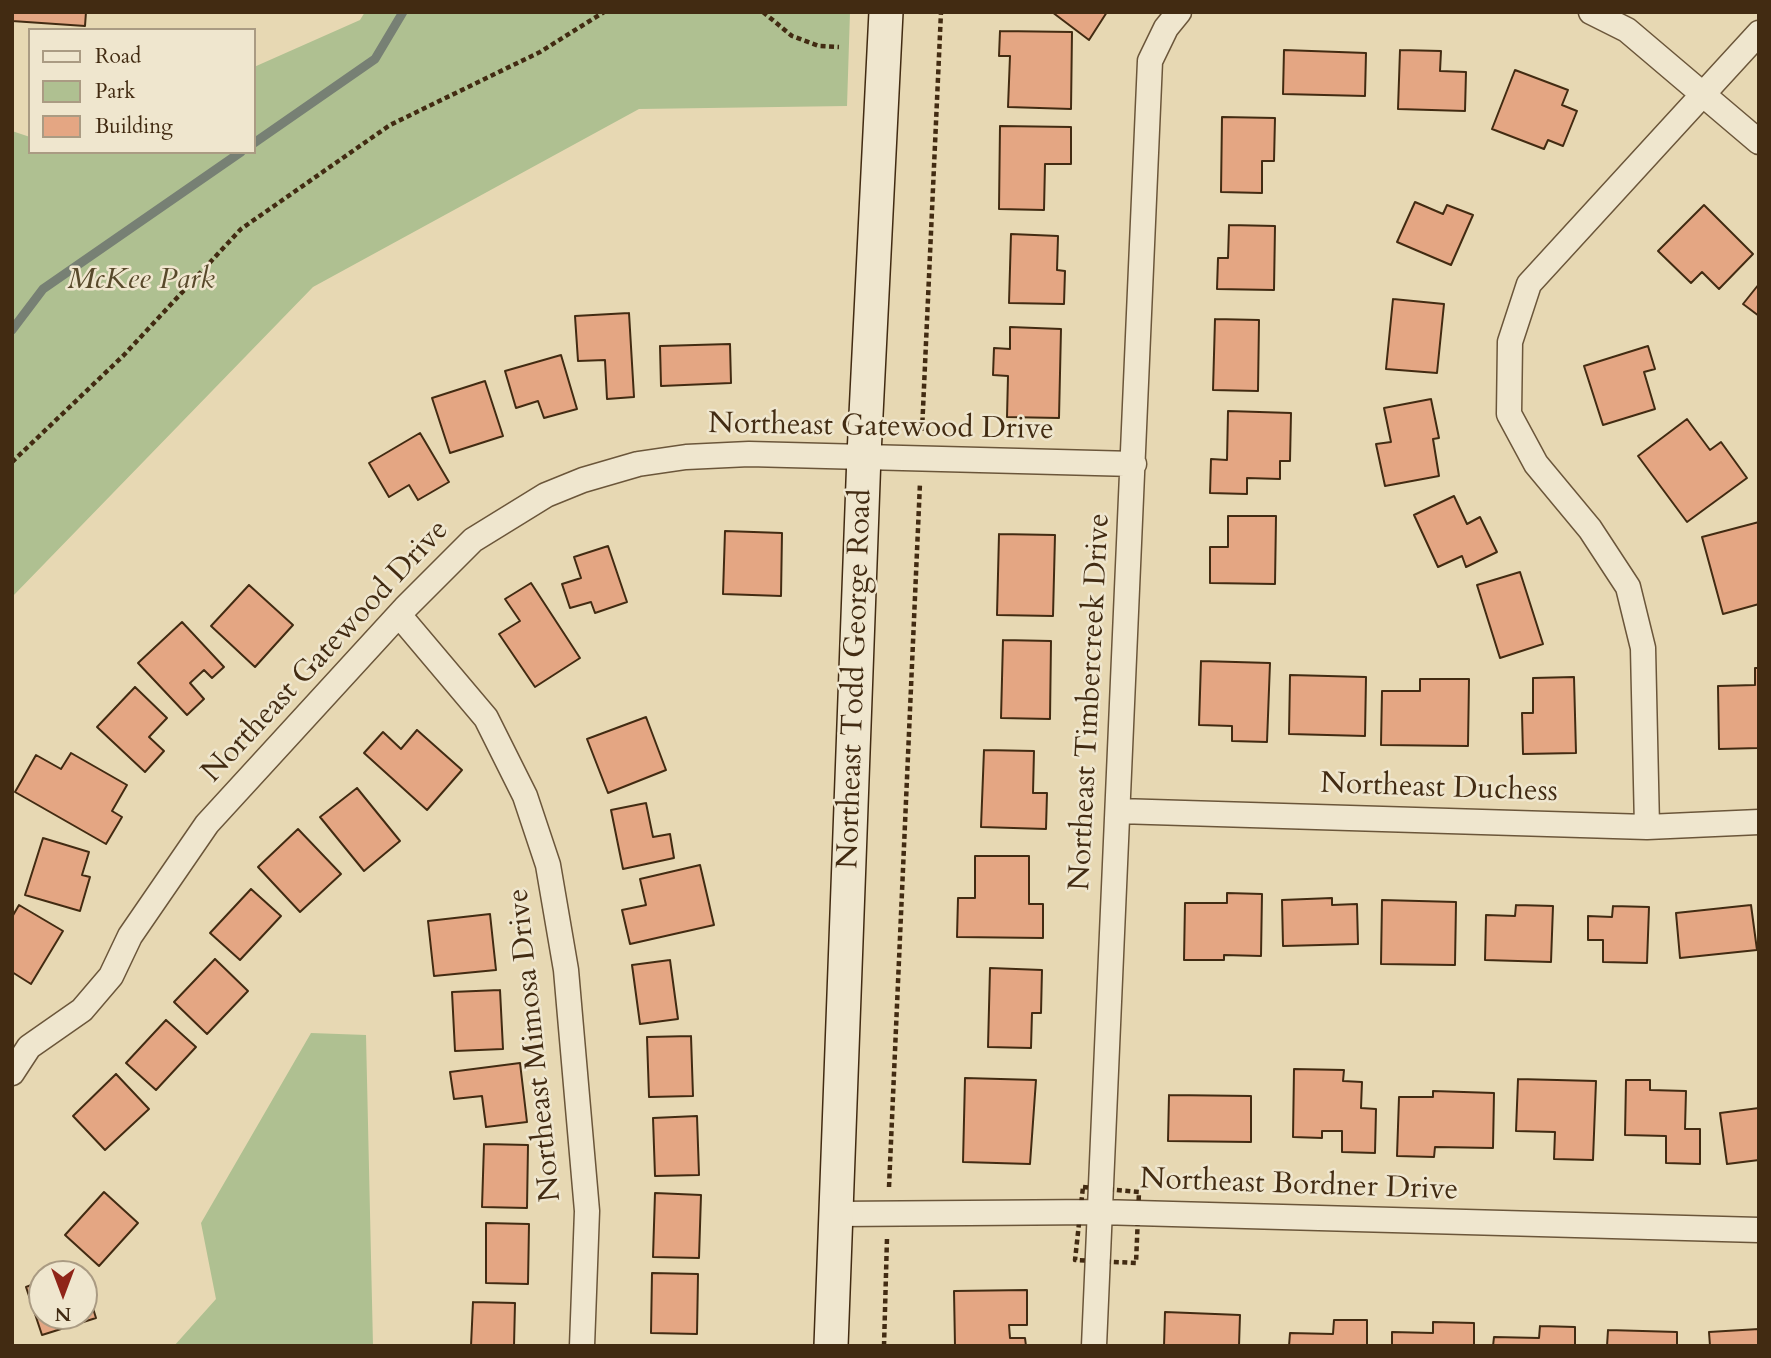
<!DOCTYPE html>
<html>
<head>
<meta charset="utf-8">
<style>
  body { margin:0 }
  #map { position:relative; width:1771px; height:1358px; overflow:hidden; background:#e7d8b3; font-family:Cardo,serif }
  canvas { display:block }
  .frame { position:absolute; inset:0; border:14px solid #422b12; pointer-events:none }
  .legend { position:absolute; left:28px; top:28px; width:228px; height:126px; box-sizing:border-box; background:#efe6ce; border:2px solid #aa9b83; margin:0; padding:9px 12px; list-style:none; font-size:21px; color:#422b12 }
  .legend li { display:flex; align-items:center; gap:14px; height:35px }
  .legend b { width:35px; border:2px solid #aa9b83 }
  .north { position:absolute; left:28px; top:1260px; width:70px; height:70px; box-sizing:border-box; background:#efe6ce; border:2px solid #aa9b83; border-radius:50%; rotate:180deg; font-size:19px; font-weight:700; line-height:28px; text-align:center; color:#422b12 }
  .north::after { content:''; display:block; margin:auto; width:24px; height:32px; background:#8f2418; clip-path:polygon(50% 0,100% 100%,50% 72%,0 100%) }
</style>
</head>
<body>
<div id="map">
<canvas width="1771" height="1358"></canvas>
<div class="frame"></div>
<ul class="legend">
<li><b style="height:9px;background:#efe6ce"></b>Road</li>
<li><b style="height:19px;background:#afc091"></b>Park</li>
<li><b style="height:19px;background:#e4a683"></b>Building</li>
</ul>
<div class="north">N</div>
</div>
<script>
const ctx = document.querySelector('canvas').getContext('2d');
ctx.lineJoin = 'round';
function fillPath(path, color) { ctx.fillStyle = color; ctx.fill(path, 'evenodd'); }
const toPath = rows => new Path2D(rows.map(r => 'M' + r).join(''));
function trace(path, color, width, dash) { ctx.strokeStyle = color; ctx.lineWidth = width; ctx.lineCap = dash ? 'butt' : 'round'; ctx.setLineDash(dash || []); ctx.stroke(path); }
function label(font, color, halo, rows, align = 'center') {
  ctx.font = font + ' Cardo,serif'; ctx.lineWidth = 5; ctx.setLineDash([]); ctx.textBaseline = 'middle'; ctx.strokeStyle = halo; ctx.fillStyle = color; for (const [text, x, y, turn = 0] of rows) {
    ctx.save(); ctx.translate(x, y); ctx.rotate((+turn || 0) * Math.PI / 180); ctx.textAlign = isNaN(turn) ? turn : align; if (halo) ctx.strokeText(text, 0, 0); ctx.fillText(text, 0, 0); ctx.restore();
  }
}
const green = toPath([
  [365,12,850,12,847,106,639,109,313,287,12,597,12,131,30,137,30,152,254,152,254,67,360,20],
  [311,1033,366,1035,373,1346,174,1346,216,1299,201,1223]
]);
const stream = toPath([
  [254,143,375,59,403,12],
  [12,330,43,289,241,152]
]);
const building = toPath([
  [12,12,86,12,85,26,12,21,12,12],
  [1052,12,1107,12,1089,40,1052,12],
  [1000,31,1072,32,1071,109,1008,107,1010,56,999,56,1000,31],
  [1284,50,1366,53,1365,96,1283,94,1284,50],
  [1400,50,1441,51,1440,71,1466,72,1465,111,1398,109,1400,50],
  [1515,70,1568,90,1562,105,1577,111,1563,146,1548,140,1544,149,1492,129,1515,70],
  [1222,117,1275,118,1274,161,1262,161,1262,193,1221,192,1222,117],
  [1000,126,1071,127,1071,164,1045,164,1044,210,999,209,1000,126],
  [1415,202,1443,214,1447,205,1473,215,1451,265,1397,242,1415,202],
  [1704,205,1753,254,1719,289,1702,272,1691,283,1658,251,1704,205],
  [1229,225,1275,226,1274,290,1217,289,1218,258,1228,258,1229,225],
  [1011,234,1058,236,1057,270,1065,271,1064,304,1009,303,1011,234],
  [1759,284,1759,316,1743,304,1759,284],
  [1393,299,1444,304,1437,373,1386,369,1393,299],
  [629,313,634,397,607,399,605,360,578,361,575,316,629,313],
  [1215,319,1259,320,1258,391,1213,390,1215,319],
  [1010,327,1061,329,1059,418,1007,417,1008,376,993,375,994,348,1010,349,1010,327],
  [730,344,731,383,661,386,660,346,730,344],
  [1648,346,1655,369,1644,372,1655,409,1603,425,1584,366,1648,346],
  [561,355,577,409,544,418,538,401,516,408,505,371,561,355],
  [485,381,503,436,450,453,432,398,485,381],
  [1431,399,1439,438,1433,439,1439,476,1385,486,1376,444,1391,442,1384,408,1431,399],
  [1228,411,1291,413,1290,461,1280,461,1280,479,1247,478,1247,494,1210,493,1211,459,1227,460,1228,411],
  [1687,419,1710,450,1721,442,1747,478,1687,522,1638,456,1687,419],
  [420,433,449,482,418,500,409,485,389,497,369,463,420,433],
  [1454,496,1467,524,1480,517,1497,552,1466,567,1462,556,1438,567,1414,515,1454,496],
  [1228,516,1276,516,1275,584,1210,583,1210,547,1228,547,1228,516],
  [1759,522,1759,604,1723,614,1702,537,1759,522],
  [725,531,782,533,781,596,723,594,725,531],
  [999,534,1055,535,1053,616,997,615,999,534],
  [608,546,627,602,595,613,591,602,570,608,562,584,581,578,574,557,608,546],
  [1520,572,1543,644,1500,658,1477,585,1520,572],
  [531,583,580,658,535,687,499,634,520,621,505,599,531,583],
  [249,585,293,625,255,667,211,626,249,585],
  [182,622,224,667,212,678,204,670,190,683,204,699,187,715,138,663,182,622],
  [1003,640,1051,641,1050,719,1001,718,1003,640],
  [1201,661,1270,663,1267,742,1232,741,1232,726,1199,725,1201,661],
  [1755,668,1759,668,1759,748,1719,749,1718,686,1755,685,1755,668],
  [1290,675,1366,677,1365,736,1289,734,1290,675],
  [1574,677,1576,753,1523,754,1522,713,1533,713,1533,678,1574,677],
  [1420,679,1469,679,1468,746,1381,745,1382,691,1420,691,1420,679],
  [135,687,167,718,149,737,164,751,145,772,97,727,135,687],
  [646,717,666,770,608,793,587,739,646,717],
  [417,730,462,770,427,810,364,753,383,732,401,749,417,730],
  [984,750,1034,751,1033,793,1047,793,1046,829,981,827,984,750],
  [71,753,127,785,112,811,122,817,106,844,15,792,36,755,61,769,71,753],
  [357,788,400,841,364,871,320,817,357,788],
  [646,803,653,837,670,834,674,858,623,869,611,810,646,803],
  [298,829,341,874,300,912,258,867,298,829],
  [43,838,89,852,82,875,90,877,80,911,25,895,43,838],
  [975,856,1029,856,1029,904,1043,904,1043,938,957,937,958,898,975,898,975,856],
  [700,865,714,925,630,944,622,910,646,905,640,879,700,865],
  [251,889,281,916,240,960,210,933,251,889],
  [1227,893,1262,894,1261,956,1224,955,1224,960,1184,960,1185,903,1227,903,1227,893],
  [1332,898,1332,905,1357,904,1358,944,1283,946,1282,900,1332,898],
  [1382,900,1456,902,1455,965,1381,964,1382,900],
  [19,905,63,931,31,984,12,972,12,917,19,905],
  [1516,905,1553,906,1551,962,1485,960,1486,915,1515,916,1516,905],
  [1751,905,1757,950,1680,958,1676,913,1751,905],
  [1613,906,1649,907,1647,963,1603,962,1603,940,1588,940,1588,916,1612,917,1613,906],
  [490,914,496,970,434,976,428,921,490,914],
  [215,959,248,991,207,1034,174,1002,215,959],
  [670,960,678,1019,640,1024,632,965,670,960],
  [990,968,1042,970,1041,1013,1032,1013,1031,1048,988,1047,990,968],
  [500,990,503,1049,455,1051,452,992,500,990],
  [166,1020,196,1047,156,1090,126,1063,166,1020],
  [691,1036,693,1096,649,1097,647,1037,691,1036],
  [520,1063,527,1122,486,1127,482,1096,454,1099,450,1072,520,1063],
  [1294,1069,1344,1070,1343,1081,1362,1082,1361,1108,1376,1109,1375,1153,1342,1152,1342,1131,1322,1131,1322,1138,1293,1137,1294,1069],
  [116,1074,149,1109,105,1150,73,1116,116,1074],
  [965,1078,1036,1080,1030,1164,963,1162,965,1078],
  [1518,1079,1596,1081,1593,1160,1554,1159,1555,1132,1516,1131,1518,1079],
  [1626,1080,1650,1080,1650,1090,1686,1091,1685,1129,1700,1129,1700,1164,1666,1163,1666,1136,1625,1135,1626,1080],
  [1433,1091,1494,1093,1493,1148,1435,1147,1434,1157,1397,1156,1399,1097,1433,1097,1433,1091],
  [1169,1095,1251,1096,1251,1142,1168,1141,1169,1095],
  [1759,1108,1759,1160,1727,1164,1720,1113,1759,1108],
  [697,1116,699,1175,655,1176,653,1118,697,1116],
  [484,1144,528,1145,527,1208,482,1207,484,1144],
  [104,1192,138,1223,99,1266,65,1235,104,1192],
  [655,1193,701,1195,699,1258,653,1257,655,1193],
  [486,1223,529,1224,528,1284,486,1283,486,1223],
  [652,1273,698,1274,697,1334,651,1333,652,1273],
  [84,1279,96,1318,42,1335,26,1287,42,1281,42,1316,84,1316,84,1279],
  [1027,1290,1027,1325,1009,1325,1010,1338,1025,1338,1026,1346,955,1346,954,1291,1027,1290],
  [473,1302,515,1303,514,1346,471,1346,473,1302],
  [1165,1312,1240,1315,1239,1346,1164,1346,1165,1312],
  [1334,1320,1367,1320,1367,1346,1289,1346,1290,1333,1333,1334,1334,1320],
  [1433,1322,1474,1323,1474,1346,1392,1346,1392,1332,1433,1333,1433,1322],
  [1540,1326,1575,1327,1575,1346,1493,1346,1494,1337,1539,1338,1540,1326],
  [1759,1329,1759,1346,1710,1346,1709,1332,1759,1329],
  [1608,1330,1677,1332,1677,1346,1607,1346,1608,1330]
]);
const path = toPath([
  [763,12,792,36,819,46,839,47],
  [922,431,941,12],
  [12,462,123,356,241,229,390,125,540,52,604,12],
  [889,1187,920,483],
  [1083,1187,1139,1192,1136,1263,1075,1260,1083,1187],
  [884,1346,887,1238]
]);
const minor = toPath([
  [1591,12,1627,30,1759,142],
  [399,615,486,718,525,796,548,865,566,970,587,1211,582,1346],
  [1118,811,1647,827,1759,822],
  [1647,827,1643,648,1628,587,1590,529,1536,464,1509,414,1510,342,1529,284,1759,33],
  [12,1073,29,1047,82,1010,111,976,130,936,207,824,405,608,473,540,546,495,583,480,638,464,686,457,749,454,1134,464],
  [837,1214,1099,1212,1759,1230],
  [1094,1346,1150,61,1166,28,1179,12]
]);
const secondary = toPath([
  [831,1346,864,455,886,12]
]);
const parkNames = [
  ["McKee Park",141,281]
];
const streetNames = [
  ["Northeast Gatewood Drive",881,428,1],
  ["Northeast Gatewood Drive",326,652,-47],
  ["Northeast Todd George Road",856,679,-88],
  ["Northeast Timbercreek Drive",1091,702,-87],
  ["Northeast Duchess",1439,789,2],
  ["Northeast Mimosa Drive",536,1045,-96],
  ["Northeast Bordner Drive",1299,1186,2]
];
fillPath(green, '#afc091');
trace(stream, '#778074', 9);
fillPath(building, '#e4a683');
trace(building, '#422b12', 2);
trace(minor, '#6b563a', 27);
trace(secondary, '#422b12', 36);
trace(path, '#422b12', 4.5, [5, 3.5]);
trace(minor, '#efe6ce', 24);
trace(secondary, '#efe6ce', 33);
label('italic 30px', '#58492b', '#efe6ce', parkNames);
label('30px', '#422b12', '#efe6ce', streetNames);
</script>
</body>
</html>
